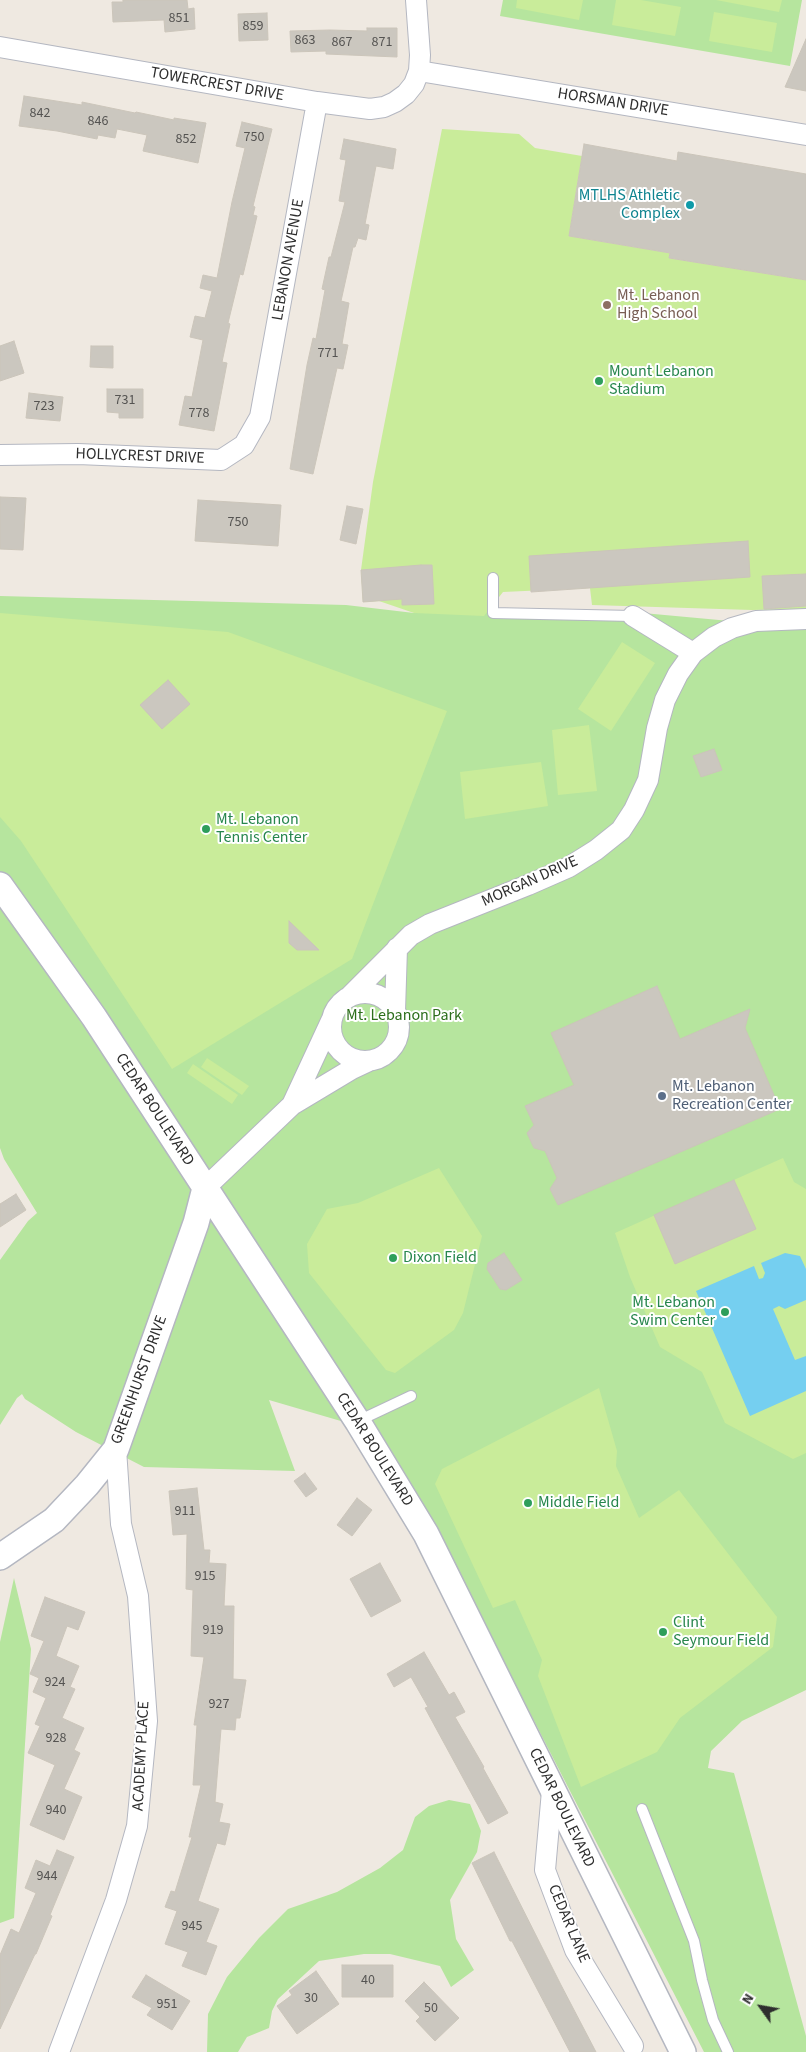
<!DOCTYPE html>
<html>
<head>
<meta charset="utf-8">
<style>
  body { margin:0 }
  #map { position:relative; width:806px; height:2052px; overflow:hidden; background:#efe9e1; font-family:"Source Sans 3",sans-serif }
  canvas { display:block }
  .north { position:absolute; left:736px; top:1982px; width:50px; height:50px; -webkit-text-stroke:4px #fff; paint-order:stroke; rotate:302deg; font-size:14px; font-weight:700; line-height:20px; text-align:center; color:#2e2e2e }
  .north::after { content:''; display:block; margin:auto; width:18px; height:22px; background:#2e2e2e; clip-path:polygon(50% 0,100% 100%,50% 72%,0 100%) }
</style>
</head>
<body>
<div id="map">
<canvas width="806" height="2052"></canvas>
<div class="north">N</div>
</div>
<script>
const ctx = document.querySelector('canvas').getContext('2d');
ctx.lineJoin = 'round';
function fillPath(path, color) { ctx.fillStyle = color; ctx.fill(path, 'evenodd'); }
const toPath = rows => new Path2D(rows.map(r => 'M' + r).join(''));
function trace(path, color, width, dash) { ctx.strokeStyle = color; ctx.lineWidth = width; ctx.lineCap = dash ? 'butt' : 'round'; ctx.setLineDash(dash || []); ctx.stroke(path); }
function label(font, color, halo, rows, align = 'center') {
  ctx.font = font + ' "Source Sans 3",sans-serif'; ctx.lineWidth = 4; ctx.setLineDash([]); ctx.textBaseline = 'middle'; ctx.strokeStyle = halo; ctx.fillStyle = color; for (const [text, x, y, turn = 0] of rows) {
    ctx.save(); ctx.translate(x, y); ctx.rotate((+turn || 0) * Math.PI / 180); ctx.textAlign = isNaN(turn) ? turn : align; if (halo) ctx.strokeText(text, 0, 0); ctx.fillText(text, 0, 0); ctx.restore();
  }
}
const green = toPath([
  [503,0,802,0,790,66,500,16],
  [0,596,346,605,414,613,494,609,632,612,806,628,806,1690,742,1721,711,1751,708,1768,734,1773,806,2036,806,2052,704,2052,435,1528,375,1431,269,1400,295,1471,144,1467,76,1432,25,1399,22,1394,17,1398,0,1425,0,1260,28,1221,37,1213,4,1159,0,1148],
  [14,1578,31,1649,14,1918,0,1923,0,1642],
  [449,1800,470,1804,481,1831,477,1852,450,1900,456,1939,474,1970,451,1987,440,1966,390,1954,364,1954,319,1961,278,1999,272,2011,269,2028,247,2037,238,2052,207,2052,208,2014,227,1977,259,1938,288,1909,337,1892,380,1868,403,1850,415,1817,429,1806]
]);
const pitch = toPath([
  [517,0,583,0,579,20,516,8],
  [616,0,641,0,681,7,675,36,612,25],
  [716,0,782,0,779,12],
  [714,12,777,23,772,52,709,41],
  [442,129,519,134,535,148,582,156,569,236,670,253,669,258,806,280,806,609,752,610,592,605,590,588,503,592,484,616,414,613,379,601,363,602,361,570,373,482],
  [0,613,228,632,447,711,352,959,172,1069,21,841,0,817],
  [622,642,655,663,611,731,578,709],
  [589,725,597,791,558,795,552,730],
  [541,762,548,806,465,819,460,772],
  [207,1058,249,1086,242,1095,201,1067],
  [193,1064,238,1095,232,1104,187,1073],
  [783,1158,794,1182,806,1189,806,1453,793,1459,725,1423,702,1372,660,1347,630,1277,615,1233],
  [439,1168,482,1236,463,1313,454,1330,395,1373,386,1370,309,1273,307,1244,327,1209,358,1203],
  [599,1388,617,1451,616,1466,639,1518,679,1490,777,1617,773,1647,680,1718,657,1752,581,1787,538,1676,542,1660,515,1600,493,1608,435,1484,442,1469]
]);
const water = toPath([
  [785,1253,800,1256,806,1269,806,1300,785,1309,779,1306,773,1309,795,1360,806,1356,806,1391,750,1416,696,1291,754,1266,759,1279,763,1278,765,1273,761,1263]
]);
const building = toPath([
  [123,0,187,0,188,9,194,8,195,29,165,32,164,20,113,22,112,2,123,2,123,0],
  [267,13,268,40,239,41,238,14,267,13],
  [367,28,397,28,397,57,326,54,326,51,291,52,290,31,330,30,367,31,367,28],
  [806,39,806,91,785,87,806,39],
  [24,96,82,105,82,102,135,113,136,112,174,120,174,118,206,123,198,163,143,151,147,135,117,129,115,138,98,135,97,139,57,131,19,126,24,96],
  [242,122,272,129,253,206,255,207,253,215,257,216,243,275,240,274,228,323,230,324,222,362,227,363,214,431,179,425,185,396,192,397,203,340,190,337,195,316,205,318,212,291,200,288,203,275,217,278,232,202,245,148,236,146,242,122],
  [344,139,396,149,393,169,376,166,365,224,369,225,366,240,358,238,355,247,353,247,341,301,349,303,342,344,348,345,343,369,337,368,313,474,290,469,307,365,313,338,316,339,325,290,322,289,329,257,331,257,345,202,339,201,346,160,340,159,344,139],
  [584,144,677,161,678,152,806,174,806,280,669,258,670,253,569,236,584,144],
  [14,341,24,373,0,381,0,346,14,341],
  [91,346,113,346,113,368,90,367,91,346],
  [107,389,143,389,143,418,119,418,119,413,107,412,107,389],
  [29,393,63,397,60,421,26,418,29,393],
  [0,497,26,498,23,550,0,549,0,497],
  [198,500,281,505,278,546,195,541,198,500],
  [347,506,363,509,356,544,340,540,347,506],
  [748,541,750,577,531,592,529,556,748,541],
  [421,565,432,565,434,604,402,605,402,599,363,602,361,570,421,565],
  [806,574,806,606,764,609,762,576,806,574],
  [168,680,190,704,162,729,140,705,168,680],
  [714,749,722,770,701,777,693,756,714,749],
  [289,921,319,950,297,950,289,943,289,921],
  [657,986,680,1039,750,1009,745,1028,780,1109,558,1205,550,1189,557,1178,545,1151,534,1148,532,1144,527,1133,534,1125,525,1106,574,1085,551,1033,657,986],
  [734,1180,756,1229,675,1264,654,1215,734,1180],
  [16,1194,26,1210,0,1227,0,1204,16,1194],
  [504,1253,522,1280,506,1290,500,1289,487,1269,488,1263,504,1253],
  [305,1473,317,1489,306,1497,294,1481,305,1473],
  [197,1488,204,1550,210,1550,209,1563,226,1564,224,1606,234,1606,233,1679,246,1680,240,1718,236,1718,235,1730,221,1729,215,1802,223,1804,219,1822,230,1824,225,1845,217,1843,198,1901,219,1909,206,1942,217,1946,206,1975,182,1966,188,1952,165,1944,177,1911,165,1907,171,1891,175,1892,192,1837,189,1837,201,1785,193,1785,197,1725,194,1725,204,1657,191,1656,193,1590,186,1589,187,1534,173,1535,169,1491,197,1488],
  [357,1498,372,1510,352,1536,337,1525,357,1498],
  [380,1563,401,1601,371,1617,350,1579,380,1563],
  [45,1597,85,1612,78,1630,67,1626,56,1656,79,1666,70,1687,75,1689,62,1718,84,1728,74,1750,80,1753,64,1789,82,1797,64,1840,30,1825,55,1765,28,1753,40,1726,35,1724,46,1698,33,1692,39,1678,30,1674,44,1641,31,1636,45,1597],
  [424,1652,449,1695,454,1692,465,1712,455,1717,484,1767,483,1768,508,1813,488,1824,425,1708,428,1707,411,1677,394,1687,387,1674,424,1652],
  [57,1850,74,1857,50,1915,52,1916,36,1954,35,1954,0,2029,0,1955,11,1929,19,1933,36,1893,25,1888,36,1860,50,1866,57,1850],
  [494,1852,561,1985,596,2052,570,2052,512,1941,510,1941,472,1863,494,1852],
  [342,1965,393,1965,393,1997,342,1997,342,1965],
  [316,1971,339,2004,297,2034,277,2006,292,1995,289,1991,316,1971],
  [146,1975,190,2001,172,2030,147,2015,152,2008,132,1997,146,1975],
  [424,1982,459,2018,435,2041,416,2021,420,2017,405,2001,424,1982]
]);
const service = toPath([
  [493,578,493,613,633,616],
  [358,1421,411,1396],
  [642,1809,694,1941,702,1980,713,2020,728,2052]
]);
const minor = toPath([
  [0,47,317,102,370,109,384,107,395,102,406,94,414,84,419,71,420,55,416,0],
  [419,71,806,135],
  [0,455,78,454,221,460,244,445,260,417,317,102],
  [633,616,693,653,714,637,732,628,756,621,806,619],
  '331 1027a34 34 0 1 1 68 0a34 34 0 1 1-68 0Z',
  [350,996,411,935,430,924,528,885,569,867,596,850,621,830,634,810,648,780,657,728,665,700,678,674,693,653],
  [395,1011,397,948],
  [292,1105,331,1021],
  [205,1188,292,1105,352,1069,369,1061],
  [552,1791,545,1870,575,1950,633,2046],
  [59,2052,116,1900,137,1826,147,1721,138,1596,121,1524,116,1449]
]);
const tertiary = toPath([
  [0,885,94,1017,358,1422,426,1534,683,2052],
  [0,1557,54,1520,87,1485,116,1449,196,1223,205,1188]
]);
const markers = [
  [690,205,5,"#0f9aa8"],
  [607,305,5,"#8d6e63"],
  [599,381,5,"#2e9e5b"],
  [206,829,5,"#2e9e5b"],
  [662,1096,5,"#5c6f8a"],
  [393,1258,5,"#2e9e5b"],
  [725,1312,5,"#2e9e5b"],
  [528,1503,5,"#2e9e5b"],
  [663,1632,5,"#2e9e5b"]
];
const numberNames = [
  ["851",179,19],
  ["859",253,27],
  ["863",305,41],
  ["867",342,43],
  ["871",382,43],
  ["842",40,114],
  ["846",98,122],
  ["750",254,138],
  ["852",186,140],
  ["771",328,354],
  ["731",125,401],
  ["723",44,407],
  ["778",199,414],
  ["750",238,523],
  ["911",185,1512],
  ["915",205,1577],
  ["919",213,1631],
  ["924",55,1683],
  ["927",219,1705],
  ["928",56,1739],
  ["940",56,1811],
  ["944",47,1877],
  ["945",192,1927],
  ["40",368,1981],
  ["30",311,1999],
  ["951",167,2005],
  ["50",431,2009]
];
const streetNames = [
  ["TOWERCREST DRIVE",217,85,10],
  ["HORSMAN DRIVE",613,103,9],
  ["LEBANON AVENUE",289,260,-80],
  ["HOLLYCREST DRIVE",140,457,2],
  ["MORGAN DRIVE",530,882,-24],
  ["CEDAR BOULEVARD",154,1110,57],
  ["GREENHURST DRIVE",140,1380,-70],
  ["CEDAR BOULEVARD",374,1450,58],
  ["ACADEMY PLACE",142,1756,-87],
  ["CEDAR BOULEVARD",561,1808,64],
  ["CEDAR LANE",568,1924,67]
];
const cultureNames = [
  ["MTLHS Athletic",680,196],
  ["Complex",680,214]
];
const educationNames = [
  ["Mt. Lebanon",617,296],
  ["High School",617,314]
];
const leisureNames = [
  ["Mount Lebanon",609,372],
  ["Stadium",609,390],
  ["Mt. Lebanon",216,820],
  ["Tennis Center",216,838],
  ["Dixon Field",403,1258],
  ["Mt. Lebanon",715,1303,"right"],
  ["Swim Center",715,1321,"right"],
  ["Middle Field",538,1503],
  ["Clint",673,1623],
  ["Seymour Field",673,1641]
];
const parkNames = [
  ["Mt. Lebanon Park",404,1016]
];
const serviceNames = [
  ["Mt. Lebanon",672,1087],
  ["Recreation Center",672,1105]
];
fillPath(green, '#b6e59e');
fillPath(pitch, '#c9ec9a');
fillPath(water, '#75cff0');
fillPath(building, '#cbc7bf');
trace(building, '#cbc5ba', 1);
trace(service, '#b4b7c1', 12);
trace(minor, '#b4b7c1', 22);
trace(tertiary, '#b4b7c1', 28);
trace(service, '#fff', 10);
trace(minor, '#fff', 20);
trace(tertiary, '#fff', 25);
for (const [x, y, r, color] of markers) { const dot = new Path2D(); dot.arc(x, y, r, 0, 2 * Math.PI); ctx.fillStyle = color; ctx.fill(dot); trace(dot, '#fff', 2); }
label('14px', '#555452', null, numberNames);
label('16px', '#2e2e2e', '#fff', streetNames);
label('16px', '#0d838f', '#fff', cultureNames, 'right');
label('16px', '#785e54', '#fff', educationNames, 'left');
label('16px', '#27864d', '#fff', leisureNames, 'left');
label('16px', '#2c6e1b', '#fff', parkNames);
label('16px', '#4e5e75', '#fff', serviceNames, 'left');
</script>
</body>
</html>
